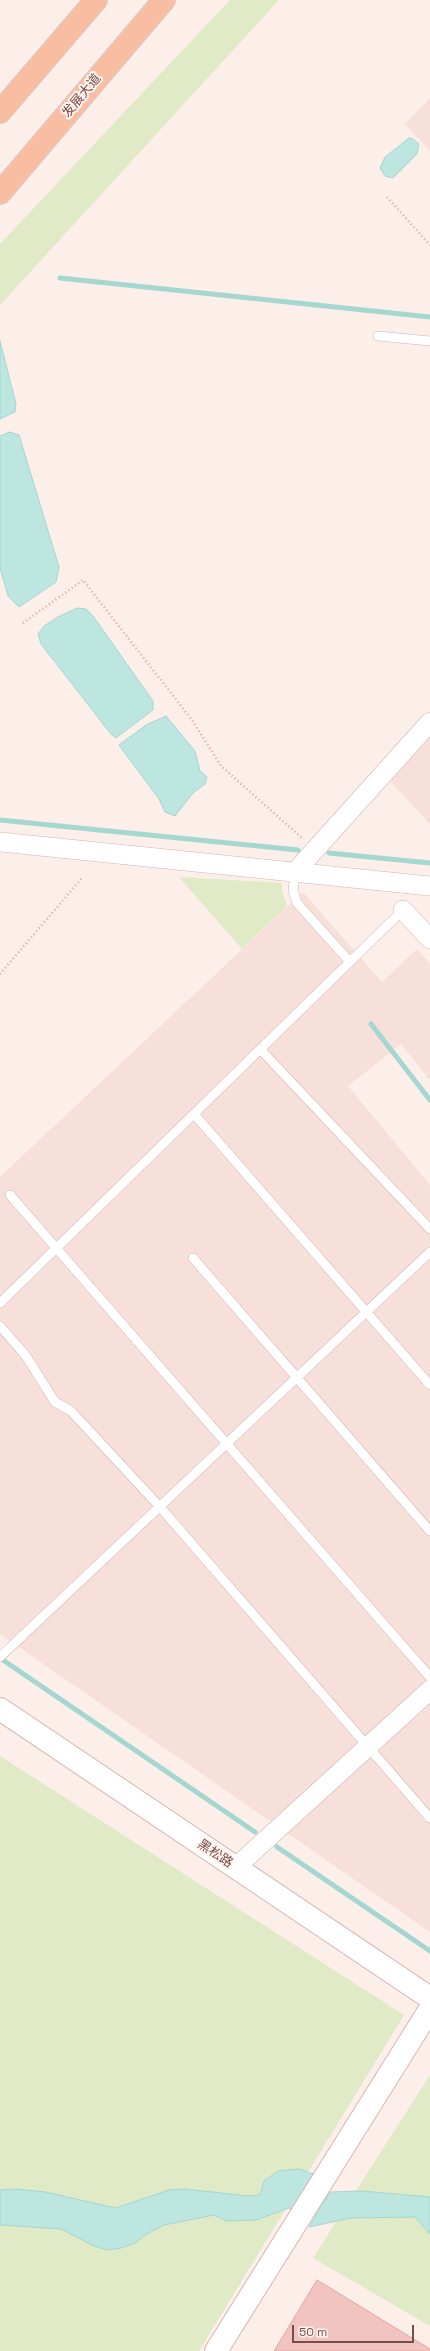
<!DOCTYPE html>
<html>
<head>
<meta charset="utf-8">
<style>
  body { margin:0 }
  #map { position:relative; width:430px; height:2351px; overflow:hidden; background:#fceee8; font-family:"Space Grotesk",sans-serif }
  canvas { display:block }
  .scale { position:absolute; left:292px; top:2325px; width:122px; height:18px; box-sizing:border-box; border:2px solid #764e4c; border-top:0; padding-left:5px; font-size:12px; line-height:14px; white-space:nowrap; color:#764e4c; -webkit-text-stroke:3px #fff3ee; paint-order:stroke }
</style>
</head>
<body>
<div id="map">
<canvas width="430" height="2351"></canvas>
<div class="scale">50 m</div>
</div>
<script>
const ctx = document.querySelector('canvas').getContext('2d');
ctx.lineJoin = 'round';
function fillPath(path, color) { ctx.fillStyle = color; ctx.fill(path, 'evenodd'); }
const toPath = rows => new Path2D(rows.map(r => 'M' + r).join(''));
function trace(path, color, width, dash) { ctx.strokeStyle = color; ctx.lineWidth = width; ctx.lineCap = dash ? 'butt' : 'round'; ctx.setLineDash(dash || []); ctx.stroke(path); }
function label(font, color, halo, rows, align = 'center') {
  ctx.font = font + ' "Space Grotesk","Noto Sans SC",sans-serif'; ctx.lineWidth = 4; ctx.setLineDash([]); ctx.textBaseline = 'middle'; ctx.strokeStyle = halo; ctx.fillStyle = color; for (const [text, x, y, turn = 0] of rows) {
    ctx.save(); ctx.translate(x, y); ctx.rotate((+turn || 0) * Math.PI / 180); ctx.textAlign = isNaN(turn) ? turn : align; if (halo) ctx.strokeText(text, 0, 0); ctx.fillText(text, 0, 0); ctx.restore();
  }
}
const residential = toPath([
  [430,98,430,151,405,124],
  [430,736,430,824,389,780],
  [303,892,382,982,417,949,430,964,430,1080,401,1044,348,1086,430,1185,430,1932,0,1634,0,1177]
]);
const green = toPath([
  [230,0,279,0,0,305,0,244],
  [179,877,282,883,282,891,287,906,242,949],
  [0,1756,404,2015,199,2351,0,2351],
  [430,2075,430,2326,313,2258]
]);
const water = toPath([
  [409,138,413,139,419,144,417,154,393,178,385,176,380,168,385,157,409,138],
  [0,341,16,404,15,412,0,419,0,341],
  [10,432,19,435,59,567,56,582,19,607,8,596,0,568,0,436,10,432],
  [77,608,86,609,93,616,153,701,153,710,116,738,111,734,41,644,38,634,44,626,56,618,77,608],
  [166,716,195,751,200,771,207,777,205,784,193,793,175,816,165,812,159,799,119,745,146,725,166,716],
  [299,2169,319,2176,299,2210,289,2208,256,2220,227,2221,214,2215,164,2225,145,2235,135,2243,121,2248,108,2250,94,2246,61,2229,0,2225,0,2190,16,2189,45,2192,116,2208,169,2190,185,2189,248,2196,260,2195,264,2181,278,2171,299,2169],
  [362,2191,430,2197,430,2234,415,2217,351,2218,309,2227,330,2192,362,2191]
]);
const stream = toPath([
  [60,278,430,317],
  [0,820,298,850],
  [329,853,430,863],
  [371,1024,430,1100],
  [0,1658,255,1832],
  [277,1847,430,1951]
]);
const building = toPath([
  [317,2280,430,2349,430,2351,274,2351,317,2280]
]);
const path = toPath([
  [387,197,430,245],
  [23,623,83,580,192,720,221,766,303,839],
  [0,974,82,878]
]);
const lane = toPath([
  [378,336,430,341],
  [295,872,293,891,297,903,350,962],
  [260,1049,430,1229],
  [194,1114,430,1385],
  [10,1195,430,1677],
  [193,1258,430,1531],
  [0,1303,403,910],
  [0,1326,26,1356,55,1402,71,1411,160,1507,430,1818],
  [0,1657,430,1252]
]);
const street = toPath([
  [0,842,430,886],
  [295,872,430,722],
  [403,910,430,939],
  [235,1868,430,1690]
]);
const secondary = toPath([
  [0,1709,430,1998],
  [216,2351,430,2009]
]);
const primary = toPath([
  [0,112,96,0],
  [0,193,164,0]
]);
const streetNames = [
  ["发展大道",82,96,-50],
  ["黑松路",215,1854,34]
];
fillPath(residential, '#f6e0d9');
fillPath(green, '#e0eac6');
fillPath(water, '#bce6df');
trace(water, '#a3d7cf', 1);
trace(stream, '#a3d7cf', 5);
fillPath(building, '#f1c4c0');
trace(building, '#e3a5a1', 1);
trace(lane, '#d0b5b0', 10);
trace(street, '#d0b5b0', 20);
trace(secondary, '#d6b5b0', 24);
trace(primary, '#d9cdcd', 24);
trace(path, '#d6a7a3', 2.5, [1, 3]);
trace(lane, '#fff', 9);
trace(street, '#fff', 19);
trace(secondary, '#fff', 22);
trace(primary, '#f9bda2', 22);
label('13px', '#764e4c', '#fff3ee', streetNames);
</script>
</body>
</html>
